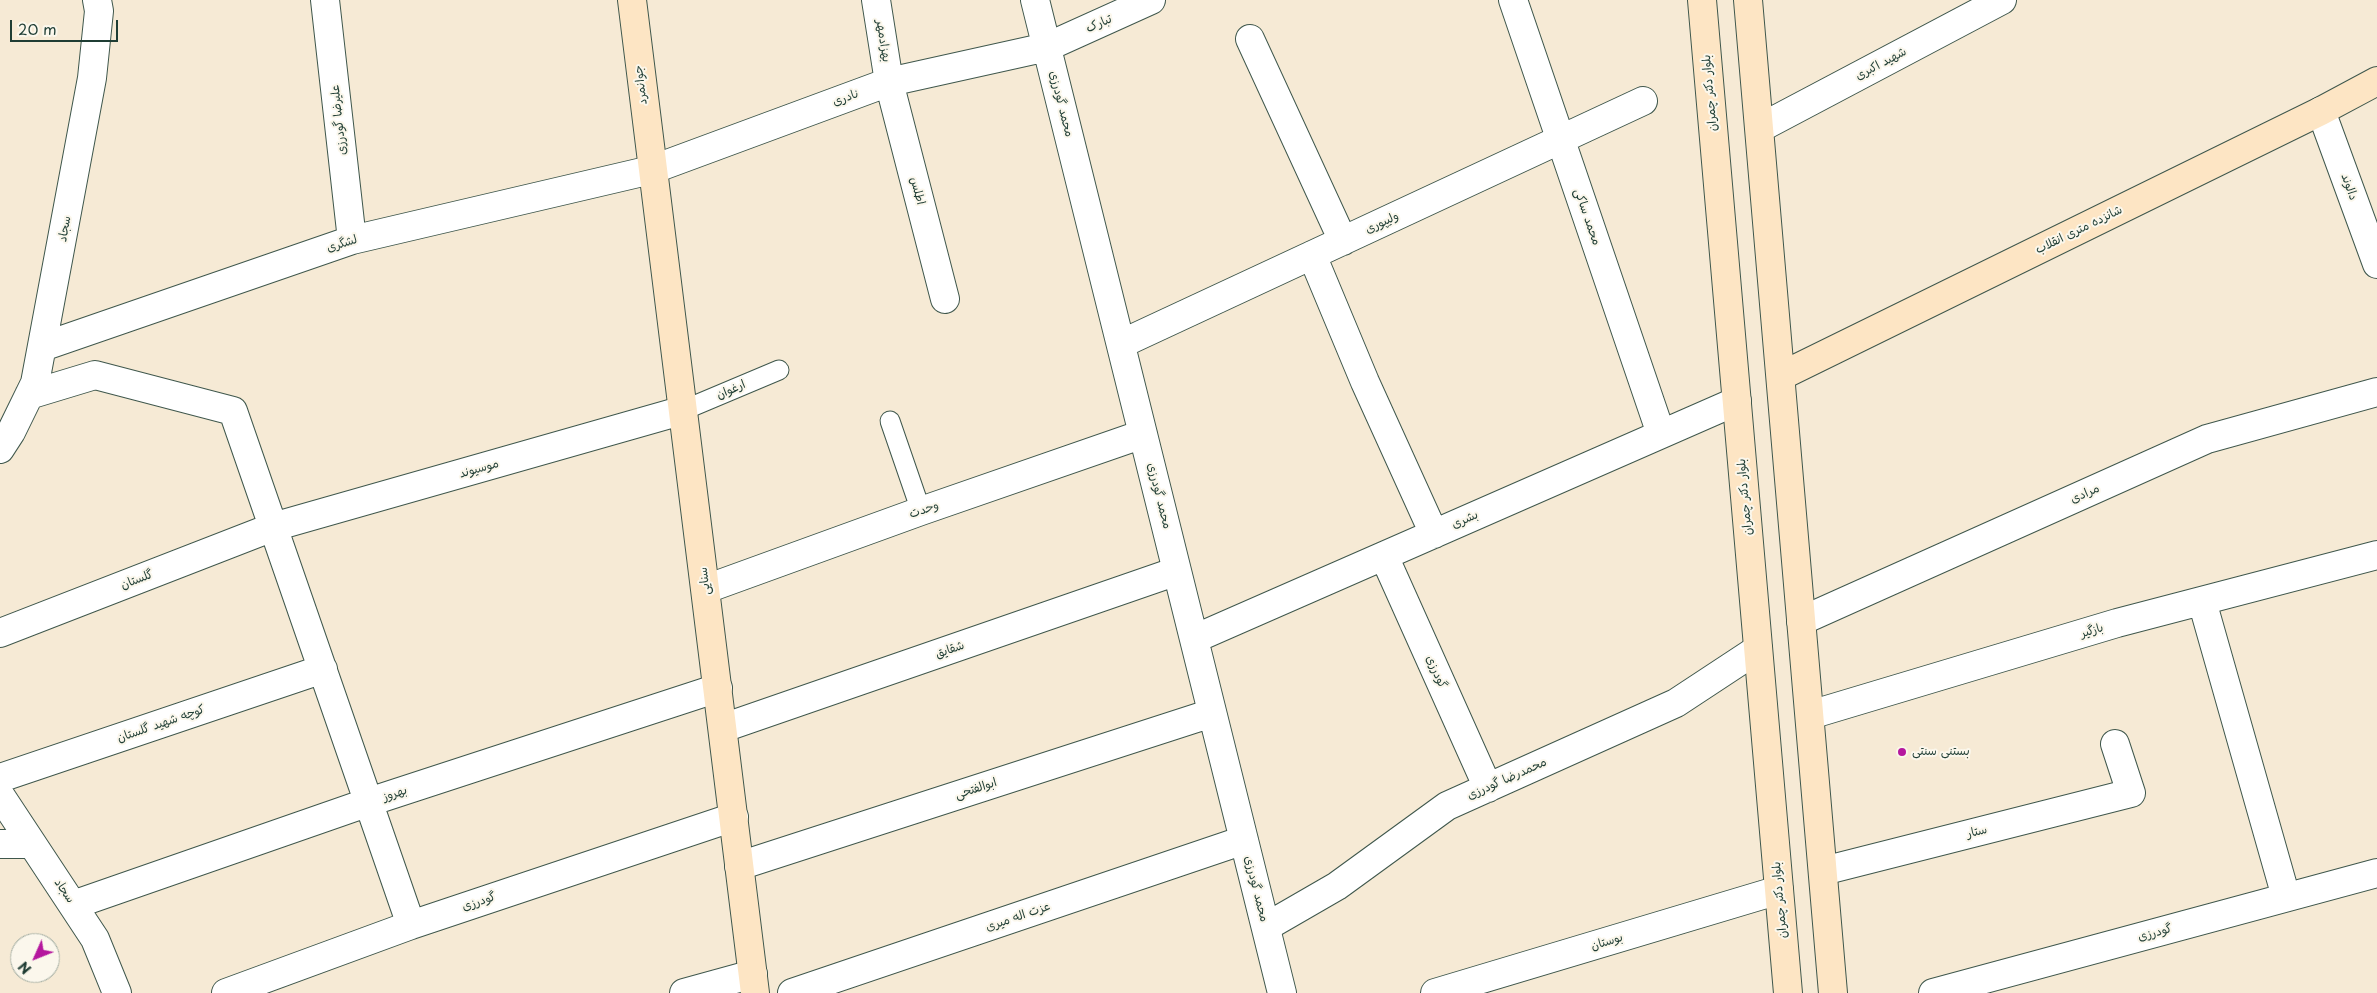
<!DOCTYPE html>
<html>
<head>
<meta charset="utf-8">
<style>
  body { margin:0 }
  #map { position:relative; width:2377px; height:993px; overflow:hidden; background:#f6ead5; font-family:"Playpen Sans",sans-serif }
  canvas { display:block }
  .north { position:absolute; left:10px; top:933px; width:50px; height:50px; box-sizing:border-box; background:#fbf7ec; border:1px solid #a3ada2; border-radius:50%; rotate:226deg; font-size:14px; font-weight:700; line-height:20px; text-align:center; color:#1f3d34 }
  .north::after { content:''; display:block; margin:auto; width:18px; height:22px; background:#b5179e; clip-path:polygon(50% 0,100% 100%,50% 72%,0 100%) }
  .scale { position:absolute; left:10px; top:20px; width:108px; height:22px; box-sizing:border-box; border:2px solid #1f3d34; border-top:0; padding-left:6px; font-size:15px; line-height:18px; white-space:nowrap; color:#1f3d34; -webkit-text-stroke:4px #fbf7ec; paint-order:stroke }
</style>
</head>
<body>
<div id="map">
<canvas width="2377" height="993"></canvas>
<div class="north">N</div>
<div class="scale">20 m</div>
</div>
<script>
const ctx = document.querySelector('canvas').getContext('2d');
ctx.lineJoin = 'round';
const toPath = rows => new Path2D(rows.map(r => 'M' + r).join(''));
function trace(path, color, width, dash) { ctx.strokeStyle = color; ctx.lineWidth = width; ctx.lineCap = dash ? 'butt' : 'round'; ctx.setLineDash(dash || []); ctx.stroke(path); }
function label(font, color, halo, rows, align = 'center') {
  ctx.font = font + ' "Playpen Sans","Playpen Sans Arabic",sans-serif'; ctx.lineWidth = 4; ctx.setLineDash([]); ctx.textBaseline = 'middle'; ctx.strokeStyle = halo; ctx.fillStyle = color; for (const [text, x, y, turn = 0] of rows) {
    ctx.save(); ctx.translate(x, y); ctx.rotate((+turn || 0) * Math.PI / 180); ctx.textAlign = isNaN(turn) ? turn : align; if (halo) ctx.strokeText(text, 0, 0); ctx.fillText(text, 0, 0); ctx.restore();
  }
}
const lane = toPath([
  [684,410,779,370],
  [890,421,921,511]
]);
const street = toPath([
  [325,0,352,240],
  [876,0,889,82,945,299],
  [1035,0,1282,993],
  [1513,0,1661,434],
  [1250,39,1343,241],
  [2321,111,2377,264],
  [1760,128,2002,0],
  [1312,255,1365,382,1434,534],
  [1121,344,1643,101],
  [42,347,352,240,651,170,889,82,1047,47,1151,0],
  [29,395,95,375,233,411,411,925],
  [0,449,11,432,35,383,92,78,99,11,97,0],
  [1384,556,1488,788],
  [706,589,921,511,1143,434],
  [2202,601,2286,897],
  [1801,621,2207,439,2377,392],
  [0,633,273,527,684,410],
  [1194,639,1737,401],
  [1810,715,2117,623,2377,555],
  [723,728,1177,571],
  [0,778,323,669],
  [0,795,95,939,117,993],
  [0,844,32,844],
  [739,866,1212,713],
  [1823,871,2131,793,2115,744],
  [73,905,369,802,718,688],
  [1266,927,1337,886,1447,806,1676,703,1758,649],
  [226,993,411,925,734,817],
  [684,993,753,974],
  [792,993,1244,840],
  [1435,993,1779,890],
  [1933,993,2377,873]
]);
const secondary = toPath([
  [632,0,755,993],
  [1702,0,1788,993],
  [1748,0,1833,993],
  [1781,376,2321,111,2377,81]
]);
const markers = [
  [1902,752,5,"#b5179e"]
];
const streetNames = [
  ["تبارک",1099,24,-24],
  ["بهزادمهر",883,41,81],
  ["شهید اکبری",1881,64,-28],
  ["جوانمرد",641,85,-97],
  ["بلوار دکتر چمران",1710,93,-95],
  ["نادری",846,98,-20],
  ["محمد گودرزی",1061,104,76],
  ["علیرضا گودرزی",339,120,-96],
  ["دالوند",2349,187,70],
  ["اطلس",917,191,75],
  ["محمد ساکی",1587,217,71],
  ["ولیپوری",1382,223,-25],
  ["سجاد",65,229,-80],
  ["شانزده متری انقلاب",2079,230,-26],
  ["لشگری",342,244,-17],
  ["ارغوان",731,390,-23],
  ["موسیوند",479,469,-16],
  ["مرادی",2085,494,-24],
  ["محمد گودرزی",1159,496,76],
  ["بلوار دکتر چمران",1745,497,-95],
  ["وحدت",924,510,-19],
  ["بشری",1465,520,-24],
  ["گلستان",137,580,-21],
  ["سنایی",705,581,-97],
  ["بازگیر",2092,631,-17],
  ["شقایق",950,650,-19],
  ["گودرزی",1436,672,66],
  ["کوچه شهید گلستان",161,724,-19],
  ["محمدرضا گودرزی",1507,779,-24],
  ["ابوالفتحی",976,789,-18],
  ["بهروز",395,794,-18],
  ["ستار",1977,832,-14],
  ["محمد گودرزی",1256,889,76],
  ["سجاد",64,891,56],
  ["بلوار دکتر چمران",1780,900,-95],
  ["گودرزی",479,902,-18],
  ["عزت اله میری",1018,917,-19],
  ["گودرزی",2155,933,-15],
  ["بوستان",1607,942,-17]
];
const poiNames = [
  ["بستنی سنتی",1912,752]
];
trace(lane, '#3f574c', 21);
trace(street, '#3f574c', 30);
trace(secondary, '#3f574c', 30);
trace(lane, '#fff', 19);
trace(street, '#fff', 28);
trace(secondary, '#fde5c4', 28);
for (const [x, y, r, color] of markers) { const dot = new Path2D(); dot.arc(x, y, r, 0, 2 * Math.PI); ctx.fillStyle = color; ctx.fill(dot); trace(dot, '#fbf7ec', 2); }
label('12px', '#1f3d34', '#fbf7ec', streetNames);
label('12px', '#1f3d34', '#fbf7ec', poiNames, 'left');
</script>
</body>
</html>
